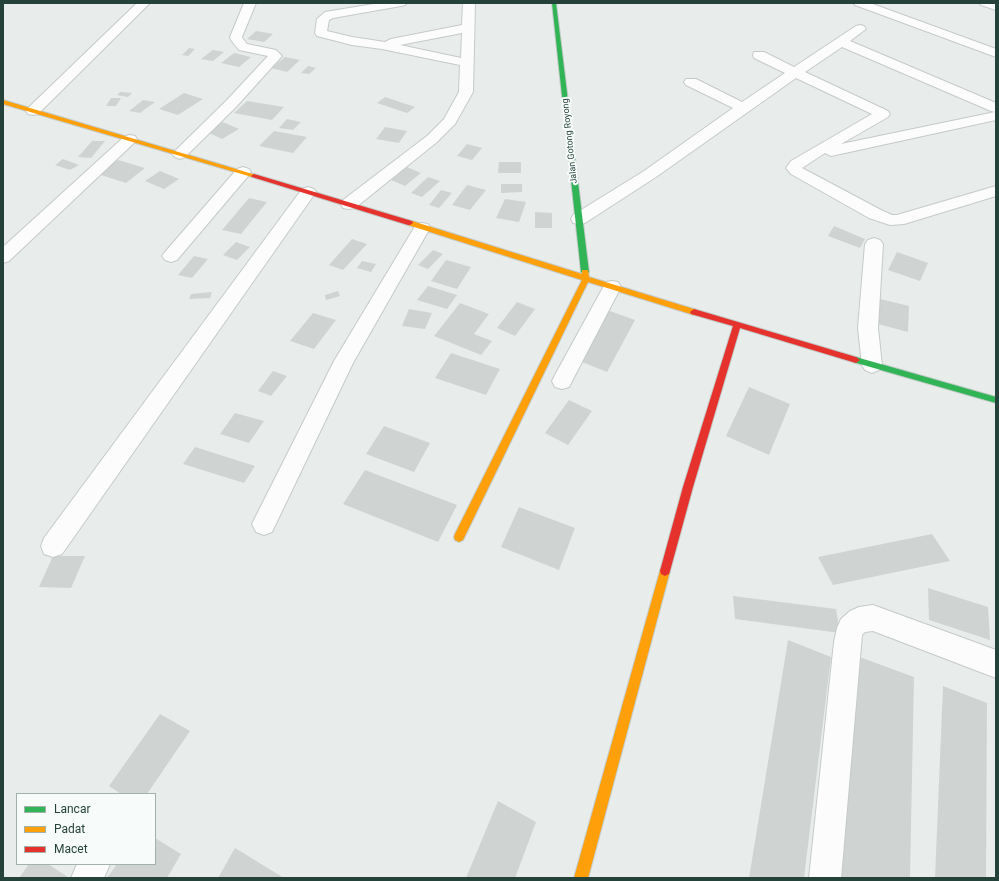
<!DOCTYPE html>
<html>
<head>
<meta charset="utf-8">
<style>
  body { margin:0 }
  #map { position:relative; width:999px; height:881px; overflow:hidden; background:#e8edeb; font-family:Roboto,sans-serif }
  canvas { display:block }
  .frame { position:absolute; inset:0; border:4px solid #24423a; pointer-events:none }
  .legend { position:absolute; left:16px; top:793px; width:140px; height:72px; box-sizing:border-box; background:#f7fbf9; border:1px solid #a3b1ad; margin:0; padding:5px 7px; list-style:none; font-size:12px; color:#24423a }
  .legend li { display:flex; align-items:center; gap:8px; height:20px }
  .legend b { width:20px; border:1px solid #a3b1ad }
</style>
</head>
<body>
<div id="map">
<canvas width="999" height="881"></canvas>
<div class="frame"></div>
<ul class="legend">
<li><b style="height:5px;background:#30b455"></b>Lancar</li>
<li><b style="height:5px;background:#ff9f0a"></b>Padat</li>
<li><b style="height:5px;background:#e5322d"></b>Macet</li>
</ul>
</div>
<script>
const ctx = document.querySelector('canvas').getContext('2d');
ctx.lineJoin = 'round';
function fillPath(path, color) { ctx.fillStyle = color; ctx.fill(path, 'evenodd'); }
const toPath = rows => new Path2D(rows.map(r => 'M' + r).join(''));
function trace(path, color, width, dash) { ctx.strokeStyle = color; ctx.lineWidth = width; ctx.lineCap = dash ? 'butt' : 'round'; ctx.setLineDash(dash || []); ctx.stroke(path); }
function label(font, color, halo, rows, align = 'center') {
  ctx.font = font + ' Roboto,sans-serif'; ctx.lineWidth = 4; ctx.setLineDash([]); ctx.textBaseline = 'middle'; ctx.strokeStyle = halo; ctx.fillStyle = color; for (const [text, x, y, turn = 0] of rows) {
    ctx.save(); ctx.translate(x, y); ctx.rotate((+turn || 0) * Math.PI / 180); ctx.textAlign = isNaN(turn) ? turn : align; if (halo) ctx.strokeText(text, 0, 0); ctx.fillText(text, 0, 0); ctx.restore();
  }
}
const building = toPath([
  [256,31,273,34,264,42,247,39],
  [189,48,195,49,188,56,182,55],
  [213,50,224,52,213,61,201,59],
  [234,53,251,57,239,67,221,63],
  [285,57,300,60,287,72,271,68],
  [308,66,316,68,309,74,301,73],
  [120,92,132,93,128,97,117,95],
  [184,93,203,99,178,115,159,109],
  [385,97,415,107,407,113,377,103],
  [111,98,121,98,116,106,106,106],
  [143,100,155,102,140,113,129,111],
  [247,101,284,107,272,120,234,113],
  [287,119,301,122,293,130,279,128],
  [223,122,239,129,222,139,207,132],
  [385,127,407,131,399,143,376,139],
  [274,131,307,137,293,153,259,146],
  [92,141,105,141,91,158,78,157],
  [467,144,482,148,472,160,457,156],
  [63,159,79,165,70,170,55,165],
  [118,160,145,168,126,183,98,174],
  [499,162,521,162,521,173,498,173],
  [407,167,421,173,405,186,391,180],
  [160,171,179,179,164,189,145,181],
  [428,177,440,181,422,197,411,193],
  [501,184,522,184,522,192,501,193],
  [467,185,486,190,470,210,452,205],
  [441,190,452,193,439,208,429,205],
  [249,198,267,202,241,234,222,230],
  [505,199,526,202,519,222,496,218],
  [535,212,552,213,552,228,535,228],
  [834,226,865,239,860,248,828,236],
  [352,239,367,244,343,270,329,265],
  [236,242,250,247,237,260,223,255],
  [433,250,443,254,428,269,418,265],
  [897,252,928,263,920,281,888,270],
  [194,256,208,259,192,278,178,275],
  [446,260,471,267,457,289,431,281],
  [362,261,376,264,371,272,357,268],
  [428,286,457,295,447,309,417,300],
  [338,291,340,296,326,300,325,295],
  [212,292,210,298,189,299,191,294],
  [872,297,909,306,908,332,870,322],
  [517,302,535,309,515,336,497,328],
  [460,303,489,314,474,334,492,341,481,355,434,336],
  [409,309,432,313,425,329,402,326],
  [607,310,635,320,607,372,577,360],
  [313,313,336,320,314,349,290,341],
  [451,353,500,369,486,395,435,378],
  [273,371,287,376,271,396,258,391],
  [749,387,790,404,769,455,726,436],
  [569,400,592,411,568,445,545,433],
  [235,413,264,421,249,443,220,434],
  [384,426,430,443,414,472,366,454],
  [195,447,255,466,244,483,183,464],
  [365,470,457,505,438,542,343,504],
  [519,507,575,528,559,570,501,547],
  [932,534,950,561,833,585,818,557],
  [53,556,85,556,71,588,39,587],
  [928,588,988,607,990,640,929,620],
  [733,596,836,609,840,633,735,619],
  [788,640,831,657,804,878,749,878],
  [854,655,914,677,910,878,837,878],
  [943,686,987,703,986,878,935,878],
  [160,714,190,731,147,794,121,794,109,786],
  [498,801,536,822,515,878,466,878],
  [155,838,181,854,167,878,107,878,117,864,155,864],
  [235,848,284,878,218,878],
  [29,864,48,864,68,877,67,878,19,878]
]);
const street = toPath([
  [137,3,150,3,38,114,33,115,28,114,26,111,28,108,137,3],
  [244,3,256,3,242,37,243,39,247,44,276,50,282,56,236,107,185,157,180,159,175,157,172,154,175,151,226,101,268,56,239,50,231,40,230,37,244,3],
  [380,3,407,3,405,5,401,6,333,18,329,20,327,31,352,37,385,42,391,39,462,25,463,3,475,3,473,92,455,124,437,142,355,208,349,209,343,208,341,204,343,200,427,136,444,119,459,92,460,65,382,49,352,45,317,36,315,33,317,19,325,12,380,3],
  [462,33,461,58,400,45,462,33],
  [853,3,870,3,996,49,996,57,855,5,853,3],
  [979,3,996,3,996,10,981,5,979,3],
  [860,25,864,26,866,29,850,41,996,103,996,120,831,156,825,153,802,168,881,210,892,215,897,215,996,186,996,196,904,224,890,225,869,218,791,174,786,168,791,161,872,114,796,78,656,177,585,223,579,224,573,223,571,219,573,215,644,171,733,108,686,85,684,82,686,79,696,79,742,102,785,73,754,58,753,55,754,52,764,52,794,67,856,26,860,25],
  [842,47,991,111,995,112,841,144,888,117,890,114,888,111,805,72,842,47],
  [130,135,135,136,137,139,135,142,9,261,3,263,3,247,125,136,130,135],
  [243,167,249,169,251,172,249,175,177,260,171,262,165,260,162,256,165,252,237,169,243,167],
  [308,187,314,189,316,192,62,554,53,557,44,554,41,546,44,538,302,189,308,187],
  [422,223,428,224,430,228,353,363,272,532,264,535,256,532,252,524,256,516,334,361,414,228,416,224,422,223],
  [874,238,880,240,883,244,878,328,882,365,879,370,872,373,865,370,862,365,858,328,865,244,868,240,874,238],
  [612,281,618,282,621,287,569,387,562,389,555,387,552,381,555,375,606,282,612,281],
  [873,605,996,650,996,678,873,631,865,632,862,635,841,878,809,878,834,642,837,628,841,619,850,611,859,607,873,605],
  [77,864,110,864,104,878,71,878,77,864]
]);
const fast = toPath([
  [552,3,556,3,589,272,585,275,581,272,552,3],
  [856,357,996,397,996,403,853,362,852,360,856,357]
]);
const slow = toPath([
  [3,100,256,175,257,176,252,177,3,104,3,100],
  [408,221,412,221,582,274,582,270,588,270,589,277,697,310,698,312,694,315,588,282,463,540,459,542,455,540,454,537,455,534,582,280,408,225,408,221],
  [665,566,669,568,670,571,588,878,574,878,660,571,661,568,665,566]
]);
const jam = toPath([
  [254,174,412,221,413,223,410,225,408,225,252,177,251,176,254,174],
  [694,309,856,357,860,360,856,363,740,328,693,487,670,571,669,574,665,576,661,574,660,571,683,487,733,326,691,314,690,312,694,309]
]);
const farStreetnames = [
  ["Jalan Gotong Royong",570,141,-96]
];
fillPath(building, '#cfd4d2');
trace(street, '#c5cac8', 2);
trace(fast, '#c3cbc8', 2);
trace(slow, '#c3cbc8', 2);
trace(jam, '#c3cbc8', 2);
fillPath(street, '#fcfcfc');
fillPath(fast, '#30b455');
fillPath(slow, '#ff9f0a');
fillPath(jam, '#e5322d');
label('9px', '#24423a', '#f7fbf9', farStreetnames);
</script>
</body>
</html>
